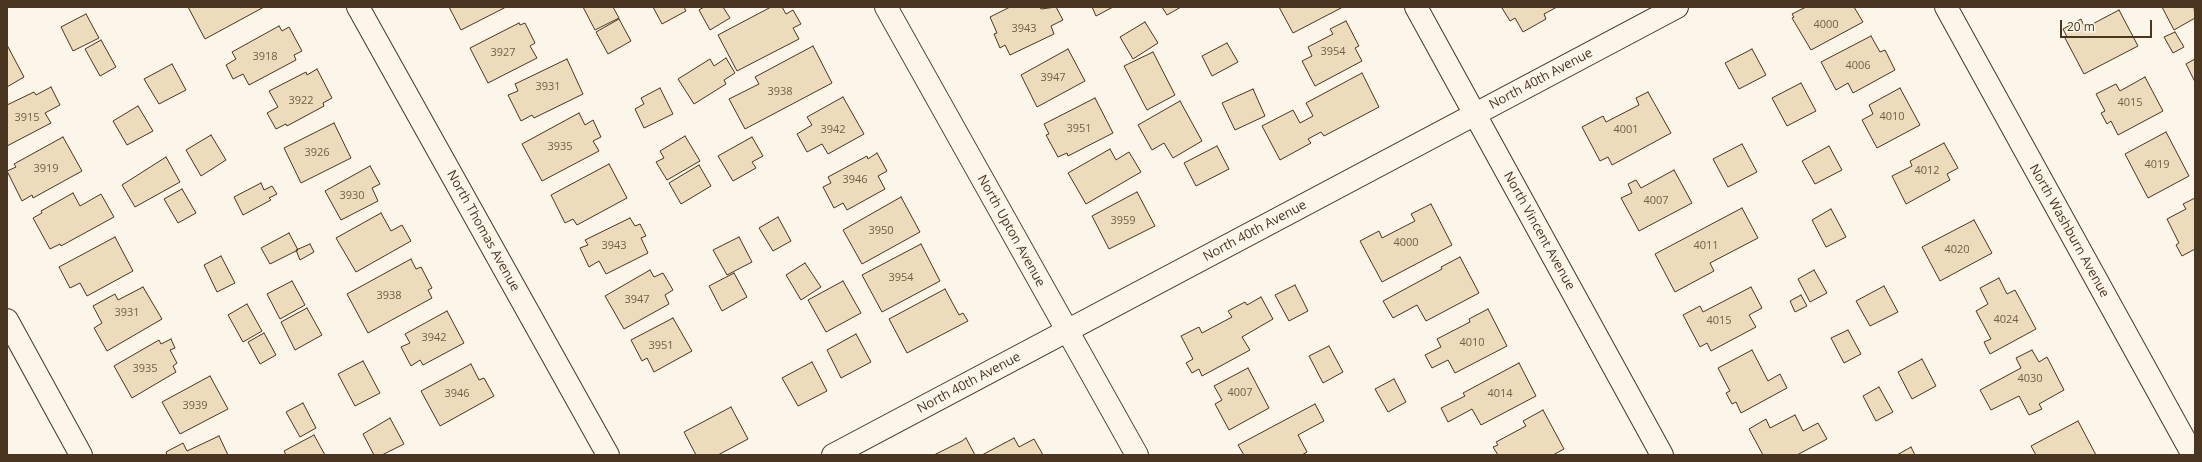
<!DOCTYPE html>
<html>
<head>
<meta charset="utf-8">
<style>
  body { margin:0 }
  #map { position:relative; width:2202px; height:462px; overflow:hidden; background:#fbf6e9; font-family:"Open Sans",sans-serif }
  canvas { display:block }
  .frame { position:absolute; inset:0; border:8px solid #4a3520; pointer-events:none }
  .scale { position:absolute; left:2060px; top:20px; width:92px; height:18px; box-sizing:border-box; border:2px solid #4a3520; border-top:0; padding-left:5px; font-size:12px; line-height:14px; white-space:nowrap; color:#4a3520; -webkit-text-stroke:3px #fbf6e9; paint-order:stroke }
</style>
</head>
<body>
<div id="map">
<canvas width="2202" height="462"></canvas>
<div class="frame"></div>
<div class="scale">20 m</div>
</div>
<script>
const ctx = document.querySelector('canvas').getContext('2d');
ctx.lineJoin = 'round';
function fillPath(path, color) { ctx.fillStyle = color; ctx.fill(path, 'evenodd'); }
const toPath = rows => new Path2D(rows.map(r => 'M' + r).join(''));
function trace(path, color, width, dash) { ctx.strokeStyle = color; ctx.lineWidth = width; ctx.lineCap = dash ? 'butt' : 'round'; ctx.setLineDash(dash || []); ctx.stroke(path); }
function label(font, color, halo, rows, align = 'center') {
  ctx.font = font + ' "Open Sans",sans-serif'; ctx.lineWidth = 3; ctx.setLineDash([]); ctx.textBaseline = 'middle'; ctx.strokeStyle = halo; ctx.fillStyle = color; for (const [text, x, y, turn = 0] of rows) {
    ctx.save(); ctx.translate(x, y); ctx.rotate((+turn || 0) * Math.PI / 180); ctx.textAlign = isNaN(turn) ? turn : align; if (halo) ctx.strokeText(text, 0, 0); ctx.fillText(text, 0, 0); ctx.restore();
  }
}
const building = toPath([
  [188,7,264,7,205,39,188,7],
  [449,7,506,7,461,30,449,7],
  [583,7,613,7,619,18,595,30,583,7],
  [653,7,684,7,686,11,662,24,653,7],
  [704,7,723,7,730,18,710,30,699,10,704,7],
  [771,7,782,7,786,14,793,10,801,24,793,28,799,39,737,71,718,35,771,7],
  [1010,7,1040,7,1041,9,1056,7,1063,20,1051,26,1054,34,1010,55,1005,45,1000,48,994,34,997,33,990,17,1010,7],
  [1092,7,1113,7,1096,16,1092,7],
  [1162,7,1181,7,1167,15,1162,7],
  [1279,7,1340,7,1341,8,1293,33,1279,7],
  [1504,7,1557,7,1544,14,1546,19,1523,32,1515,18,1510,21,1502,8,1504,7],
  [1806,7,1854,7,1863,22,1811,50,1792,18,1794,17,1792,14,1806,7],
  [2162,7,2194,7,2195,18,2174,30,2162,7],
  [2119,10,2138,46,2084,74,2065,38,2067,37,2063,29,2081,19,2085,28,2119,10],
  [86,14,99,38,73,51,61,27,86,14],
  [619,19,631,41,608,54,596,32,619,19],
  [1346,21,1359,46,1355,48,1362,61,1315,86,1302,61,1312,56,1308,47,1333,34,1330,29,1346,21],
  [1145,22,1158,43,1133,59,1120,37,1145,22],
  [519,23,520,25,525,23,535,43,530,46,537,58,488,83,470,48,519,23],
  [279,26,282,31,289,27,302,51,294,55,296,60,249,85,243,74,233,79,226,65,236,59,232,52,279,26],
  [2175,32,2184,47,2173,53,2164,37,2175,32],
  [1871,36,1880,52,1885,50,1895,70,1853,93,1848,83,1836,90,1821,62,1871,36],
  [101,40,116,67,100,76,85,49,101,40],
  [1227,43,1238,62,1212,76,1202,56,1227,43],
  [7,45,24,77,7,87,7,45],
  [813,46,832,83,745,129,729,99,759,84,755,77,813,46],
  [1068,49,1085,81,1037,107,1021,75,1068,49],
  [1752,49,1766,75,1739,89,1725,63,1752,49],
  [1153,52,1175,95,1147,110,1124,66,1153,52],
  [726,58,735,73,724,80,726,84,694,104,678,79,710,59,714,66,726,58],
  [567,59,583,94,534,118,532,115,521,121,508,95,518,91,515,84,567,59],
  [2195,59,2195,82,2186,64,2195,59],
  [172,64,186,90,159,104,144,79,172,64],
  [317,69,332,98,323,103,324,106,287,126,286,124,276,129,267,113,278,107,269,91,306,72,307,75,317,69],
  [1362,73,1379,107,1324,136,1321,132,1308,139,1311,143,1280,160,1262,126,1293,110,1300,123,1313,116,1306,103,1362,73],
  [2145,77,2163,111,2118,135,2111,121,2107,124,2101,113,2105,111,2096,94,2116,84,2120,91,2145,77],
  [1801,83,1816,111,1787,126,1772,98,1801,83],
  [51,87,60,105,45,113,51,123,7,146,7,105,34,92,36,95,51,87],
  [660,88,673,114,644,128,635,109,644,104,641,98,660,88],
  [1900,88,1920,125,1877,148,1862,120,1873,114,1869,105,1900,88],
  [1253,89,1265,116,1235,130,1222,103,1253,89],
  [1648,92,1671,133,1612,165,1608,157,1600,161,1582,127,1603,116,1606,122,1639,105,1636,98,1648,92],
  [843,97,864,134,828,154,822,144,807,152,797,134,812,125,807,117,843,97],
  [1095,98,1113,133,1068,156,1067,153,1058,157,1046,135,1049,134,1044,124,1095,98],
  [1180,101,1202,141,1173,158,1164,143,1152,150,1138,125,1180,101],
  [138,106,153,131,127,145,113,121,138,106],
  [579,113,585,125,593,120,601,137,593,141,599,151,542,181,522,144,579,113],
  [334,123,351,158,301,183,284,148,334,123],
  [2166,132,2189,176,2148,198,2125,154,2166,132],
  [211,135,226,160,201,176,186,150,211,135],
  [685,136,700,161,667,180,656,162,664,158,660,151,685,136],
  [63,137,82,171,33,198,32,195,22,201,7,171,16,167,14,164,63,137],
  [752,137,763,156,752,162,756,168,733,181,718,156,752,137],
  [1944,143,1958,168,1947,174,1950,180,1906,204,1892,176,1912,166,1910,161,1944,143],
  [1742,144,1757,172,1728,187,1713,159,1742,144],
  [1217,146,1229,169,1196,186,1184,163,1217,146],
  [1829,146,1842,170,1815,184,1802,161,1829,146],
  [1110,149,1116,160,1129,152,1141,172,1086,204,1068,173,1110,149],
  [877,153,887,171,878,176,885,189,847,210,843,203,834,208,823,187,831,183,828,177,867,156,868,159,877,153],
  [166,157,180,182,135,207,122,185,166,157],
  [609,164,627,198,577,225,573,219,565,223,551,195,609,164],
  [699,165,711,186,681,204,669,183,699,165],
  [370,166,380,184,372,188,378,201,341,220,325,191,370,166],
  [1674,170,1692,203,1639,231,1621,198,1632,193,1628,184,1636,180,1641,188,1674,170],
  [261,183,264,190,272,186,277,194,269,198,271,200,243,215,234,197,261,183],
  [182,189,196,213,178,223,164,199,182,189],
  [1137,192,1155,226,1109,249,1092,216,1137,192],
  [73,193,80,206,101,194,114,217,61,246,60,244,50,249,33,218,42,213,41,211,73,193],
  [901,197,920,232,862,264,843,230,901,197],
  [2195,198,2195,249,2182,256,2176,245,2179,243,2167,219,2186,209,2183,204,2195,198],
  [1431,204,1452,245,1382,282,1360,241,1379,231,1382,238,1415,221,1411,214,1431,204],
  [1742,208,1758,238,1710,263,1714,271,1675,292,1655,254,1742,208],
  [1831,209,1846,237,1826,247,1812,220,1831,209],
  [381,213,391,231,402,225,411,241,356,272,336,238,381,213],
  [778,217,791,241,773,251,759,228,778,217],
  [630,218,635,226,640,224,646,236,641,238,648,253,606,274,599,261,589,267,580,248,588,245,585,240,630,218],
  [1974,220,1992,253,1940,281,1922,247,1974,220],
  [289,233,298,250,270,264,261,248,289,233],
  [115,237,133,271,87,296,80,283,70,288,59,267,115,237],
  [739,237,752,262,727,275,713,250,739,237],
  [310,244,314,252,300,260,296,250,310,244],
  [921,244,940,281,882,312,862,275,921,244],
  [221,256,235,283,217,292,204,265,221,256],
  [1460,257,1479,293,1426,321,1417,305,1393,318,1383,301,1442,269,1441,267,1460,257],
  [411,259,416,269,421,267,432,288,428,290,432,298,368,333,347,294,411,259],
  [805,263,821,287,801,300,786,275,805,263],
  [650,270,654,277,663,273,673,290,665,295,669,304,624,329,605,296,650,270],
  [1814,270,1827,293,1810,302,1798,279,1814,270],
  [734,273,747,297,722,311,709,286,734,273],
  [1999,278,2007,294,2015,290,2036,329,1990,354,1984,342,1991,339,1976,311,1988,304,1980,288,1999,278],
  [292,281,305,305,280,319,267,294,292,281],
  [843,281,861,313,826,332,808,300,843,281],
  [1295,285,1308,311,1289,321,1275,295,1295,285],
  [1884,286,1898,312,1870,326,1856,301,1884,286],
  [143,287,162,319,107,351,94,328,102,323,93,306,115,294,118,300,143,287],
  [1751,287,1762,308,1749,315,1756,327,1711,351,1707,343,1700,347,1683,315,1700,306,1703,312,1751,287],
  [945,289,959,315,963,313,968,321,907,353,889,319,945,289],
  [1801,295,1807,306,1795,312,1790,301,1801,295],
  [1261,297,1273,319,1242,337,1250,350,1202,376,1199,369,1192,373,1186,363,1193,359,1181,336,1199,327,1202,333,1232,317,1228,311,1245,302,1247,305,1261,297],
  [247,304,262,331,243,342,228,315,247,304],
  [307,308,322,335,295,350,281,322,307,308],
  [1488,309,1507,346,1455,373,1448,360,1432,368,1425,355,1441,347,1437,339,1470,322,1469,319,1488,309],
  [447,311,464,343,423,365,420,360,411,366,401,347,410,343,405,334,447,311],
  [673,318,692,351,654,372,647,358,642,361,631,340,673,318],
  [1848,330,1861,354,1844,363,1831,338,1848,330],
  [264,333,276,355,260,364,248,342,264,333],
  [856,334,871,362,841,378,827,350,856,334],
  [171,339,175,348,170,350,177,363,173,366,176,372,132,398,114,366,159,340,161,344,171,339],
  [1329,346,1343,372,1323,383,1309,356,1329,346],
  [1752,350,1768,381,1780,374,1787,388,1741,413,1736,402,1732,404,1726,393,1730,391,1718,368,1752,350],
  [2032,350,2039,362,2047,357,2064,390,2039,404,2042,409,2029,415,2019,396,1991,410,1980,390,2021,368,2016,358,2032,350],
  [1922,359,1936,386,1912,399,1898,372,1922,359],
  [363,361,380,393,355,406,338,374,363,361],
  [812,362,827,391,798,406,782,378,812,362],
  [1519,363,1536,396,1481,425,1472,409,1448,422,1441,408,1465,396,1463,393,1519,363],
  [471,364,479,380,484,378,494,396,440,426,421,391,471,364],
  [1248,368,1269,408,1229,430,1215,404,1222,400,1214,386,1248,368],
  [210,376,228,409,180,434,162,402,210,376],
  [1394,379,1406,402,1388,412,1375,389,1394,379],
  [1879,387,1893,412,1876,421,1863,396,1879,387],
  [303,403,316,428,300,437,286,412,303,403],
  [1315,404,1324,421,1298,435,1307,452,1302,455,1244,455,1238,445,1315,404],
  [731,407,748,439,718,455,696,455,684,432,731,407],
  [1543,410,1564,449,1553,455,1498,455,1493,447,1498,445,1496,442,1526,426,1523,421,1543,410],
  [1795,415,1803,431,1818,423,1827,439,1797,455,1763,455,1749,429,1766,419,1770,428,1795,415],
  [390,418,404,444,382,455,374,455,363,434,390,418],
  [2078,421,2096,455,2036,455,2031,446,2078,421],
  [314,435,325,455,286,455,284,451,314,435],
  [219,436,228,455,167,455,166,452,183,443,187,451,219,436],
  [966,438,975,455,934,455,962,441,966,438],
  [1014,438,1019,447,1034,439,1043,455,982,455,1014,438],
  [1911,447,1915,455,1897,455,1911,447]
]);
const minor = toPath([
  [358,7,608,455],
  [886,7,1137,455],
  [1416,7,1662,455],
  [1946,7,2193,455],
  [7,320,81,455],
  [833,455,1677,7]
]);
const numberNames = [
  ["4000",1826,25],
  ["3943",1024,29],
  ["3954",1333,52],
  ["3927",503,53],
  ["3918",265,57],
  ["4006",1858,66],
  ["3947",1053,78],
  ["3931",548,87],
  ["3938",780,92],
  ["3922",301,101],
  ["4015",2130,103],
  ["4010",1892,117],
  ["3915",27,118],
  ["3951",1079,129],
  ["3942",833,130],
  ["4001",1626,130],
  ["3935",560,147],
  ["3926",317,153],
  ["4019",2157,165],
  ["3919",46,169],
  ["4012",1927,171],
  ["3946",855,180],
  ["3930",352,196],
  ["4007",1656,201],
  ["3959",1123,221],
  ["3950",881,231],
  ["4000",1406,243],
  ["3943",614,246],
  ["4011",1706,246],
  ["4020",1957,250],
  ["3954",901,278],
  ["3938",389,296],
  ["3947",637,300],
  ["3931",127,313],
  ["4024",2006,320],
  ["4015",1719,321],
  ["3942",434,338],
  ["4010",1472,343],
  ["3951",661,346],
  ["3935",145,369],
  ["4030",2030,379],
  ["4007",1240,393],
  ["3946",457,394],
  ["4014",1500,394],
  ["3939",195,406]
];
const streetNames = [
  ["North 40th Avenue",1541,79,-28],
  ["North Thomas Avenue",483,231,61],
  ["North Upton Avenue",1011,231,61],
  ["North 40th Avenue",1255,231,-28],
  ["North Vincent Avenue",1539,231,61],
  ["North Washburn Avenue",2069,231,61],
  ["North 40th Avenue",969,383,-28]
];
fillPath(building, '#ecdcbc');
trace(building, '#4a3520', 1);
trace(minor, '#4a3520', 24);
trace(minor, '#fbf6e9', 22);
label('11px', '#725f47', null, numberNames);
label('13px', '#4a3520', '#fbf6e9', streetNames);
</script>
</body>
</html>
